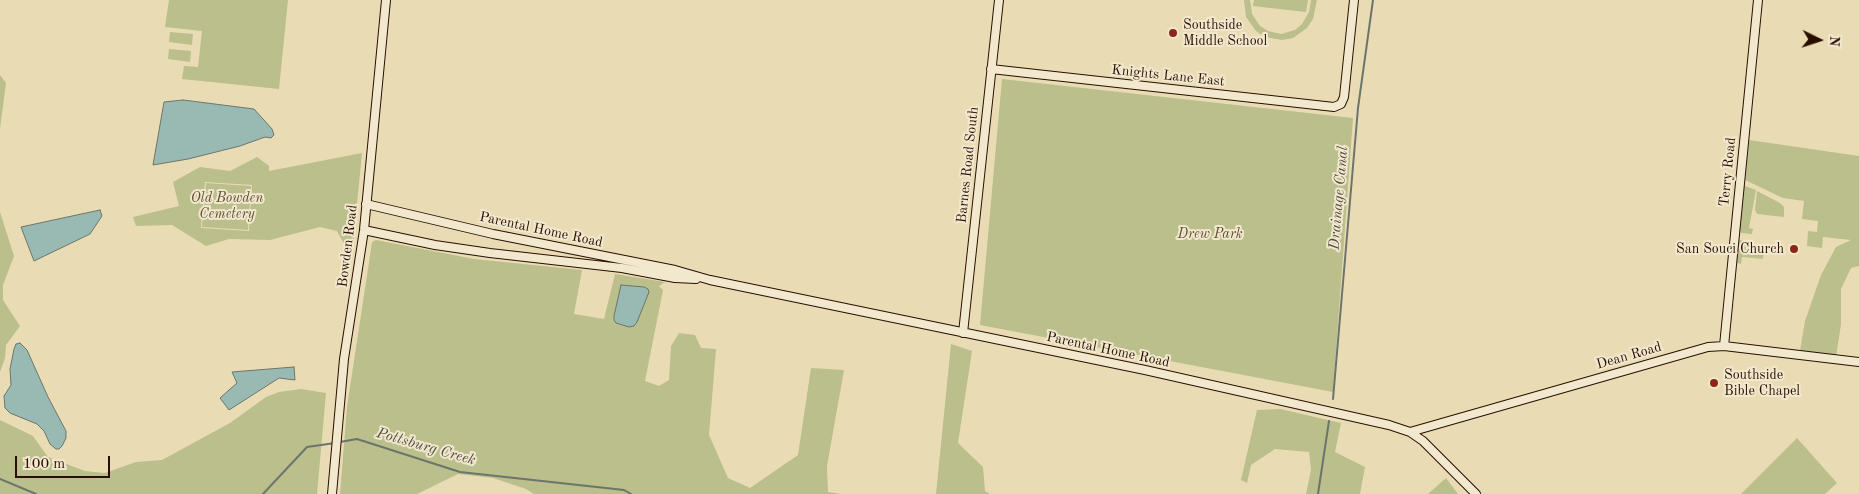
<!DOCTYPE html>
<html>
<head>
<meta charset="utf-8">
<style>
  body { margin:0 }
  #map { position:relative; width:1859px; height:494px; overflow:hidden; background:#e9dcb4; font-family:"Old Standard TT",serif }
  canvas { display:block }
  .north { position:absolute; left:1794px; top:15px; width:50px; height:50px; -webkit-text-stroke:4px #f1e8ce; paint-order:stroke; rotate:94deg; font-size:14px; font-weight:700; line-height:20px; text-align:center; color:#290e00 }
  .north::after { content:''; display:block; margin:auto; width:18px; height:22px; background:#290e00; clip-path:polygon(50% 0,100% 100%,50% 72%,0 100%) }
  .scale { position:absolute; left:15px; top:456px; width:95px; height:22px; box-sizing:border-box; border:2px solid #290e00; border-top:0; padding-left:6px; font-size:15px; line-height:18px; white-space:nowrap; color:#290e00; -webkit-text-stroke:4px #f1e8ce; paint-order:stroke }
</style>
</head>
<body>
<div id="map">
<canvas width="1859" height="494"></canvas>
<div class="north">N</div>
<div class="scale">100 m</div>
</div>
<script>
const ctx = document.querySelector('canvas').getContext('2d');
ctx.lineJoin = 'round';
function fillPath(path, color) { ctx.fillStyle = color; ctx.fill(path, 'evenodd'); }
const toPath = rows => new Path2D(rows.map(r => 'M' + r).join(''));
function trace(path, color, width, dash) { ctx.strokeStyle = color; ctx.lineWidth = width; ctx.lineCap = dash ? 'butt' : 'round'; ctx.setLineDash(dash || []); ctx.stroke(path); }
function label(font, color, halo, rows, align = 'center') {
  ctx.font = font + ' "Old Standard TT",serif'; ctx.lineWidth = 4; ctx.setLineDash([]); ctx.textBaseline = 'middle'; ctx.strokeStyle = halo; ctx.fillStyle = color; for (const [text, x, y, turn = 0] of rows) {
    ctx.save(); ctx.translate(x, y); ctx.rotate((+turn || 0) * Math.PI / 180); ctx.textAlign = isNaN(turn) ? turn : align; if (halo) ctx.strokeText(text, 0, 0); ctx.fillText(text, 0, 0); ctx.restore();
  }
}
const green = toPath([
  [169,0,288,0,279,89,182,79,184,66,198,67,202,31,165,27],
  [1244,0,1250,0,1252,14,1260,26,1268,31,1281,34,1295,30,1302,24,1309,12,1311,0,1317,0,1313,19,1307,28,1293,38,1282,40,1265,37,1256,31,1246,17],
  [1254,0,1308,0,1306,12,1253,6],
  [170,32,193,34,192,45,169,42],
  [169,49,191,51,190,62,168,59],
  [0,75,6,83,0,129],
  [1002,79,1353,118,1333,392,980,325],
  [1749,140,1859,156,1859,266,1851,268,1841,289,1841,324,1836,357,1800,351,1805,321,1821,275,1836,247,1851,240,1823,237,1822,248,1807,246,1808,231,1817,232,1818,221,1802,219,1804,201,1783,198,1745,180],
  [362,153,353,244,344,244,337,231,320,227,270,240,229,239,206,246,172,225,136,226,133,217,179,206,173,182,200,167,230,171,257,157,269,166,269,171],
  [205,182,252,185,249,231,201,228],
  [206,183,251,186,248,230,202,227],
  [1745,186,1756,190,1749,228,1753,229,1752,234,1741,233,1739,229,1743,187],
  [1757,191,1780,203,1784,207,1784,217,1757,214,1755,210],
  [0,212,14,256,3,285,3,300,20,326,6,345,5,358,0,372],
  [376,240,474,259,582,270,574,314,604,319,615,274,665,282,659,286,663,290,645,381,659,386,669,380,671,346,679,333,695,335,701,348,716,349,709,435,728,478,750,488,798,455,811,368,844,370,827,466,828,492,841,494,534,494,526,489,493,478,458,474,417,494,340,494,347,407,371,249,372,242],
  [1739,240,1746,241,1745,247,1764,248,1763,259,1742,257,1741,264,1737,263,1736,258],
  [951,344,972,351,958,443,983,467,985,491,990,494,936,494],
  [301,389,326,393,317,494,0,494,0,420,33,436,48,457,85,471,105,473,136,462,162,460,230,423,266,397,279,392],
  [1280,409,1341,423,1335,452,1365,467,1360,494,1306,494,1311,470,1309,452,1275,449,1251,465,1247,483,1241,480,1257,410],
  [1797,438,1837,483,1825,494,1741,494],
  [1446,478,1458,494,1428,494]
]);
const water = toPath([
  [183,100,254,109,272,129,274,135,271,138,265,137,240,146,188,159,153,165,164,102,183,100],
  [100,210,102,216,90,234,34,261,21,227,100,210],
  [621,285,644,287,648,289,649,292,637,322,634,326,629,327,616,323,614,320,614,316,621,285],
  [20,343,27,350,48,397,66,431,66,438,62,446,59,449,56,449,50,444,44,431,37,424,10,413,5,408,4,396,11,385,10,369,14,349,16,344,20,343],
  [294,367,295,380,279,378,229,410,220,398,237,383,232,372,294,367]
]);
const stream = toPath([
  [1333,399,1358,108,1373,0],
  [340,442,357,439,460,472,624,490,631,494],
  [0,479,36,494],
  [263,494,307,447,335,443],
  [1318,494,1329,421]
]);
const secondary = toPath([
  [991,69,1334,107,1341,104,1344,97,1354,0],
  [366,204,493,234,675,270,710,280,1145,370,1389,425,1410,432,1423,441,1476,494],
  [364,230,435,245,490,253,622,268,675,278,696,279],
  [963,333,999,0],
  [1724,346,1758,0],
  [1410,432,1708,347,1724,346,1859,362],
  [332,494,344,359,364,230,386,0]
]);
const markers = [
  [1173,33,5,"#8f2418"],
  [1794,249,5,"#8f2418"],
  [1714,383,5,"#8f2418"]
];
const poiNames = [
  ["Southside",1183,25],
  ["Middle School",1183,41],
  ["San Souci Church",1784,249,"right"],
  ["Southside",1724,375],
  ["Bible Chapel",1724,391]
];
const streetNames = [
  ["Knights Lane East",1168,76,6],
  ["Barnes Road South",968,165,-84],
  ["Terry Road",1728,172,-84],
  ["Parental Home Road",541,230,12],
  ["Bowden Road",348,246,-83],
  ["Parental Home Road",1108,350,12],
  ["Dean Road",1629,356,-16]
];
const parkNames = [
  ["Old Bowden",227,198],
  ["Cemetery",227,214],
  ["Drew Park",1210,234]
];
const waterNames = [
  ["Drainage Canal",1339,198,-85],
  ["Pottsburg Creek",426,447,16]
];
fillPath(green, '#babf8b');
fillPath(water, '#99bab3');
trace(water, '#6c756b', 1);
trace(stream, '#6c756b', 2);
trace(secondary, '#290e00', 10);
trace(secondary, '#f1e8ce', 8);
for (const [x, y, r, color] of markers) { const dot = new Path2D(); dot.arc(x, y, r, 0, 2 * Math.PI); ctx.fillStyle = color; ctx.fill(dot); trace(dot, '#f1e8ce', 2); }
label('14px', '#290e00', '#f1e8ce', poiNames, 'left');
label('14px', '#290e00', '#f1e8ce', streetNames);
label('italic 14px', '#5c4c31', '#f1e8ce', parkNames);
label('italic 15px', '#504a3f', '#f1e8ce', waterNames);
</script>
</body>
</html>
